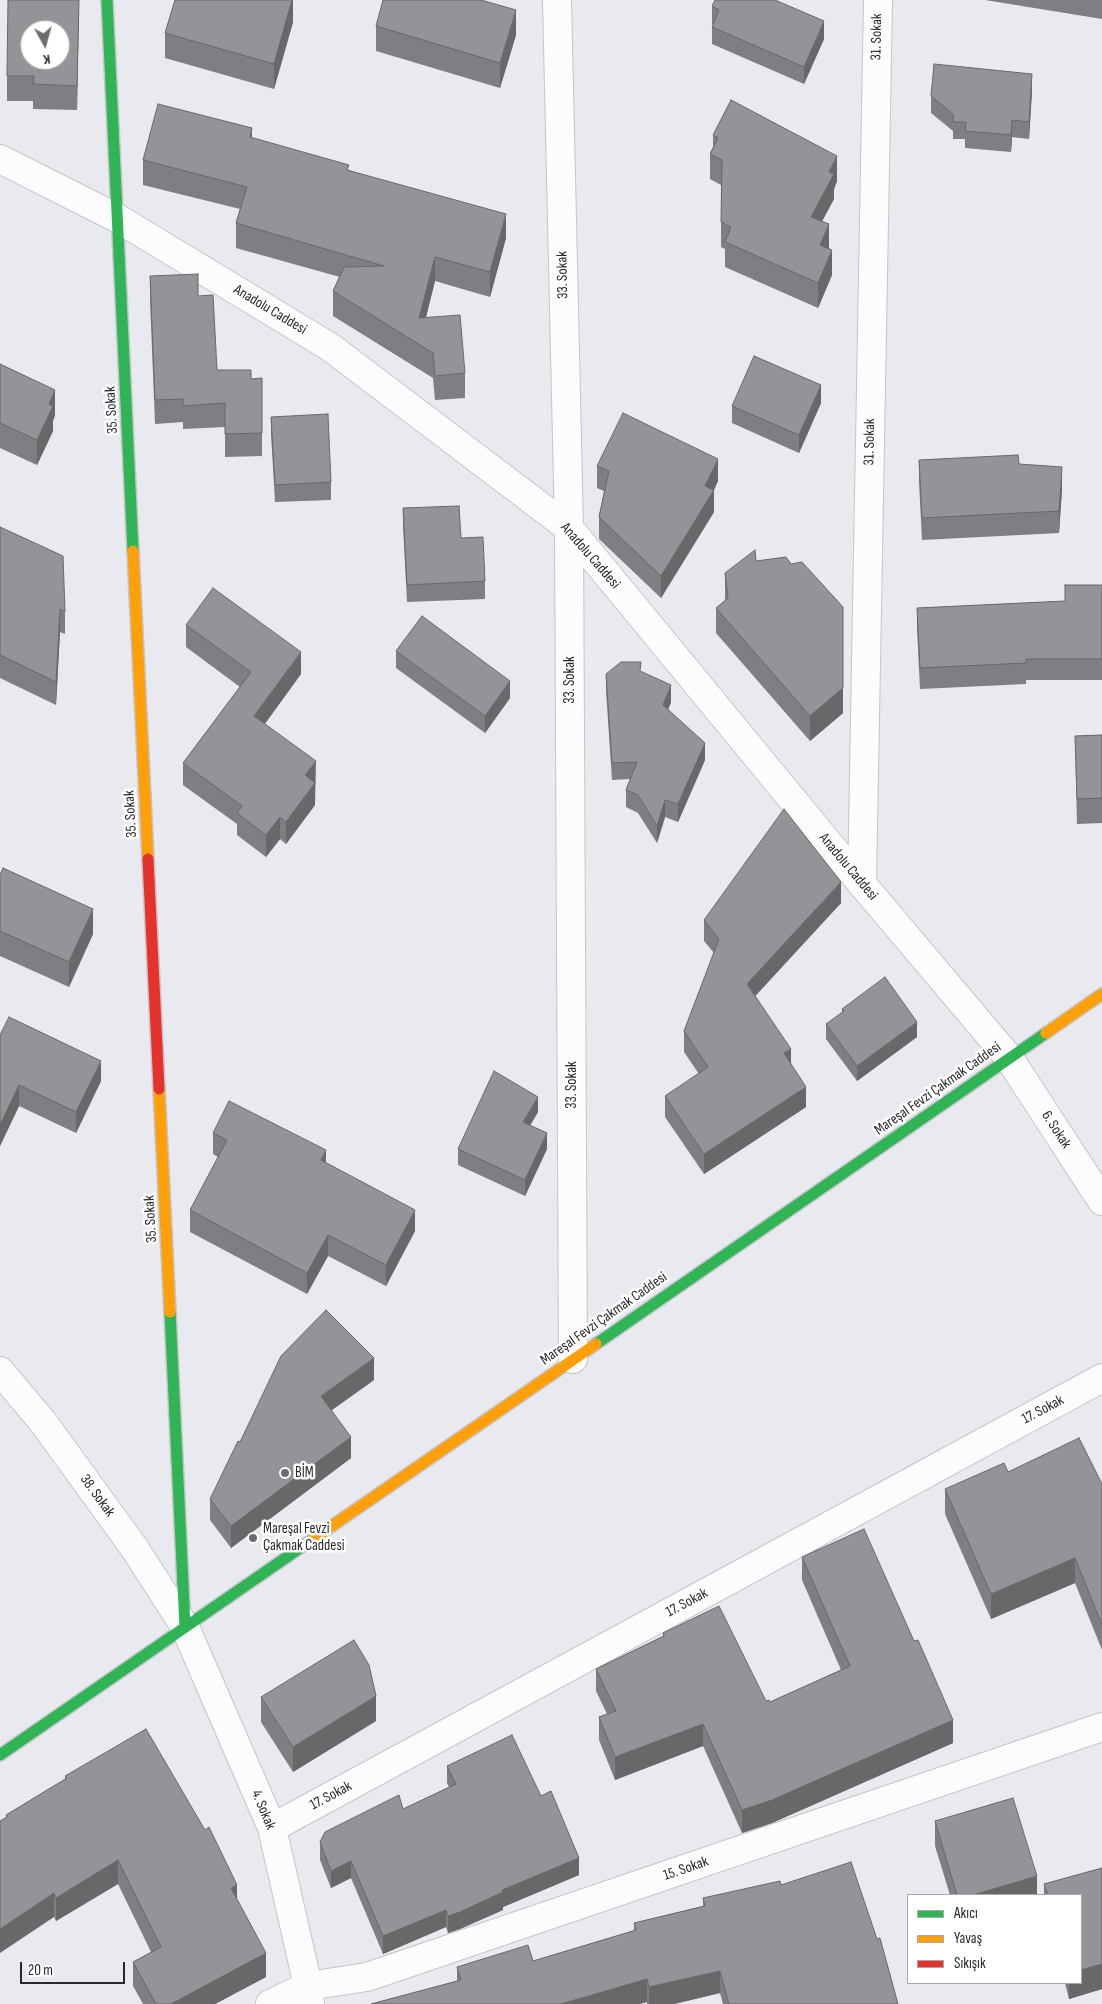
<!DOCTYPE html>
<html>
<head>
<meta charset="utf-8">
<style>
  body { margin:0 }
  #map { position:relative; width:1102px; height:2004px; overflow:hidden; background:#e8eaf0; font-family:"Sofia Sans Condensed",sans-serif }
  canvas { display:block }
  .legend { position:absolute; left:907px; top:1894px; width:175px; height:90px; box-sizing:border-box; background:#fff; border:1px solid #a9a9ab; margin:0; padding:6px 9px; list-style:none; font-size:15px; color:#28292d }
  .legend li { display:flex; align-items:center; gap:10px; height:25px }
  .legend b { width:25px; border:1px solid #a9a9ab }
  .north { position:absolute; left:20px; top:20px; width:50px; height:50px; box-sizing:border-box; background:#fff; border:1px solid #a9a9ab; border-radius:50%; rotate:173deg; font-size:14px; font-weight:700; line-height:20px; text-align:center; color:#28292d }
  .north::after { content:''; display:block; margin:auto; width:18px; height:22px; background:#6b6d71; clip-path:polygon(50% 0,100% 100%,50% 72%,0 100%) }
  .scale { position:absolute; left:20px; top:1962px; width:105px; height:22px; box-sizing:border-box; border:2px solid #28292d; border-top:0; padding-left:6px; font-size:15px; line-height:18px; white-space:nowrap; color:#28292d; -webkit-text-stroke:4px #fff; paint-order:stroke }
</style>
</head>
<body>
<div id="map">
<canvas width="1102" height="2004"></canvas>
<ul class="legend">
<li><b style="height:6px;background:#30b455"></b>Akıcı</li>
<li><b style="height:6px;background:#ff9f0a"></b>Yavaş</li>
<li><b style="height:6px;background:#e5322d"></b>Sıkışık</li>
</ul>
<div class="north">K</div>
<div class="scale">20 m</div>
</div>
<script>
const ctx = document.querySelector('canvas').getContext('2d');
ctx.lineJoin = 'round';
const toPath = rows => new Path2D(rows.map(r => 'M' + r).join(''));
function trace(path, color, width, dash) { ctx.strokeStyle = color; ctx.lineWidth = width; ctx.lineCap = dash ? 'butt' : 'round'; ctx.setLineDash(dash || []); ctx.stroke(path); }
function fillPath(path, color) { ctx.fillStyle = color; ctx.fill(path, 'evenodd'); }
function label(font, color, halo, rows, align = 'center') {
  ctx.font = font + ' "Sofia Sans Condensed",sans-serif'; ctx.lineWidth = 5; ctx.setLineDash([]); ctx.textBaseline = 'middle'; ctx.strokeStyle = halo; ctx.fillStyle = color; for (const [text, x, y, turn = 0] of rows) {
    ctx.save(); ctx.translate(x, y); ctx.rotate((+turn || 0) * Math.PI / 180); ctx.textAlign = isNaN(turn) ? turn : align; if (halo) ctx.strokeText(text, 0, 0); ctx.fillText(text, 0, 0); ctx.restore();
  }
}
const street = toPath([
  [557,0,569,528,573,1359],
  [0,159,117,218,330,347,569,528,862,884,1009,1058,1102,1201],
  [862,884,878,0],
  [0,1371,43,1422,135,1549,185,1627,272,1828,308,1986,310,2004],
  [272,1828,1102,1378],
  [270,2004,308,1986,367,1977,1102,1727]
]);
const fast = toPath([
  [107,0,133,551],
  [170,1312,185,1627],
  [596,1344,1046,1033],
  [0,1755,313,1539]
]);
const slow = toPath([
  [133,551,148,859],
  [1046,1033,1102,994],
  [159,1089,170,1312],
  [313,1539,596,1344]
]);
const jam = toPath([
  [148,859,159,1089]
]);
const wall = toPath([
  [79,0,77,110,33,109,33,101,7,101,7,76],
  [293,0,293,22,274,89,165,58,165,33],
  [985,0,1102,0,1102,19],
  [712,6,824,39,804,84,712,44,712,27,713,24,712,24],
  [376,26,516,35,500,88,376,51],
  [1032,91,1029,139,1012,137,1011,152,965,148,965,139,953,139,953,131,931,113,931,96],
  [713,135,837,181,834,189,834,199,822,221,829,248,832,275,818,308,725,267,725,249,721,247,721,185,710,179,710,154,713,147],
  [252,138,349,170,506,238,490,297,435,281,426,318,465,373,465,398,435,400,433,378,333,316,333,291,340,277,236,248,236,223,240,209,143,185,143,160],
  [150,276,198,296,217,370,251,379,262,378,262,456,225,457,225,427,183,429,183,422,155,424,150,299],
  [0,364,55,415,53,421,53,431,37,465,0,448],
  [821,403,799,453,732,423,732,406],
  [271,417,331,482,331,500,275,502,271,434],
  [919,460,1019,464,1062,489,1059,533,922,540,919,482],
  [597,466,718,481,714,490,714,512,661,598,599,539,599,517,604,491,597,488],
  [403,508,461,538,485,581,485,599,407,602,403,526],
  [0,527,65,612,65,634,60,632,56,705,0,678],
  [756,561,791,564,843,713,810,741,716,633,716,608,725,601,725,573],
  [1102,585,1102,680,1026,680,1026,684,920,689,917,629,917,608,1065,601],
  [186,625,301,674,265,724,316,783,315,784,315,805,286,844,280,839,266,857,237,835,237,824,183,785,183,763,240,687,186,647],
  [396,651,510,698,485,733,396,668],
  [641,672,671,702,668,710,705,760,678,822,665,817,657,843,638,813,626,807,626,790,630,779,612,780,606,691,606,674],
  [1102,735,1102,823,1077,824,1075,736],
  [0,875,93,934,69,987,0,956],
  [841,903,755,996,791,1063,806,1107,704,1174,665,1117,665,1096,699,1074,684,1052,684,1031,714,953,704,941,704,920],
  [842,1009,917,1037,857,1081,826,1039,826,1024,842,1013],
  [0,1035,101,1081,76,1133,19,1106,0,1146],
  [538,1112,530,1125,547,1149,525,1196,458,1165,458,1149],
  [213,1133,326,1163,415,1231,386,1286,328,1256,307,1294,190,1232,190,1210,218,1157,213,1154],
  [374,1380,331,1410,351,1458,231,1548,210,1520,210,1499,240,1442],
  [1008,1472,1102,1484,1102,1650,1075,1583,991,1619,945,1514,945,1489],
  [802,1557,953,1743,772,1823,742,1833,703,1746,615,1780,599,1740,599,1717,607,1714,596,1691,596,1669,663,1636,663,1633,766,1701,770,1702,841,1670,802,1580],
  [261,1697,376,1721,293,1772,261,1722],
  [447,1766,541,1796,579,1875,503,1907,503,1910,460,1929,448,1933,446,1927,383,1954,351,1878,331,1888,320,1860,320,1842,403,1809,449,1787,447,1783],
  [65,1776,237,1899,266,1977,215,2004,143,2004,133,1986,133,1962,151,1952,118,1884,56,1921,6,1818,6,1815,65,1779],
  [935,1821,1037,1895,950,1895,935,1846],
  [1102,1868,1102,1989,1069,1999,1065,1983,1081,1983,1081,1895,1044,1895,1044,1884],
  [781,1885,898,2004,723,2004,720,1993,674,2004,647,2004,647,2002,639,2004,371,2004,457,1981,457,1967,533,1961,634,1931,634,1923,703,1906,703,1898]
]);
const shadedWall = toPath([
  [79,0,77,110,77,86],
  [292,0,293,0,293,22,274,89,274,64],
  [516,10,516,35,500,88,500,63],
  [824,21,824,39,804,84,804,67],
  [1032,74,1032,91,1029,139,1029,122],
  [1012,120,1012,137,1011,152,1011,135],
  [252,128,252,152,250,137],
  [837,156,837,181,834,189,834,199,811,242,811,217,829,172],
  [506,214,506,238,490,297,490,272],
  [829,224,829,249,820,245],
  [832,250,832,275,818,308,818,283],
  [435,257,435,281,419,343,419,318],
  [821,385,821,403,799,453,799,435],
  [55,390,55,415,53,421,53,431,37,465,37,440,49,404],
  [718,459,718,481,713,492,714,490,714,512,661,598,661,576],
  [1062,467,1062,489,1059,533,1059,511],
  [60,609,60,632,56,705,56,682],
  [843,632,843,713,810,741,810,716],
  [301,652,301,674,254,738,254,716],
  [510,681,510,698,485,733,485,716],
  [671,685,671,702,663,723,663,705],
  [705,743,705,760,678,822,678,804],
  [316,761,315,805,286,844,286,822,305,775],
  [665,800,665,817,657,843,657,826],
  [280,817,280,839,266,857,266,835],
  [841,882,841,903,747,1005,747,984],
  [93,909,93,934,69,987,69,962],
  [917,1022,917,1037,857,1081,857,1066],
  [791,1049,791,1070,784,1053],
  [101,1061,101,1081,76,1133,76,1112],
  [19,1085,19,1106,0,1146,0,1125],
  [806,1087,806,1107,704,1174,704,1154],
  [538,1097,538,1112,523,1138,523,1122],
  [547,1133,547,1149,525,1196,525,1180],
  [326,1150,326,1172,321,1160],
  [415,1210,415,1231,386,1286,386,1265],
  [328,1235,328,1256,307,1294,307,1273],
  [374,1358,374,1380,321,1418,321,1396],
  [351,1437,351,1458,231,1548,231,1526],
  [1075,1558,1075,1583,991,1619,991,1594],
  [376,1696,376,1721,293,1772,293,1747],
  [953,1720,953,1743,772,1823,742,1833,742,1810],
  [703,1724,703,1746,615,1780,615,1757],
  [579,1858,579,1875,503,1907,503,1910,460,1929,448,1933,448,1916,502,1890],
  [118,1860,118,1884,56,1921,56,1898],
  [351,1861,351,1878,331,1888,331,1871],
  [1037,1876,1037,1895,973,1895],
  [237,1885,237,1908,231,1888],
  [54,1893,54,1917,0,1953,0,1929],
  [446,1910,446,1927,383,1954,383,1936],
  [266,1953,266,1977,215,2004,171,2004],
  [1102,1964,1102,1989,1069,1999,1069,1983,1081,1983,1081,1970],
  [720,1971,720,1993,674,2004,649,2004,649,1987],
  [647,1979,647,2002,639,2004,561,2004]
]);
const building = toPath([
  [8,0,79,0,77,86,33,84,34,76,7,76,8,0],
  [30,30,60,30,60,60,30,60,30,30],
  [175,0,292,0,274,64,165,33,175,0],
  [383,0,481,0,516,10,500,63,376,26,383,0],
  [715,0,775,0,824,21,804,67,712,27,719,10,712,6,715,0],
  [934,64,1032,74,1029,122,1012,120,1011,135,965,131,966,122,953,122,953,114,931,96,934,64],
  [731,100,837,156,829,172,834,174,811,217,829,224,820,245,832,250,818,283,725,242,731,227,721,222,722,160,710,154,718,138,713,135,731,100],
  [158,104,252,128,250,137,349,165,347,170,506,214,490,272,435,257,419,318,460,315,465,373,435,376,433,353,333,291,344,267,384,266,236,223,247,187,143,160,158,104],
  [198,274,198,296,213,295,217,370,251,370,251,379,262,378,262,433,225,434,225,403,183,406,183,399,155,400,150,276,198,274],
  [754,356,821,385,799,435,732,406,754,356],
  [0,364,55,390,49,404,53,406,37,440,0,423,0,364],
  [623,413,718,459,705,486,714,490,661,576,599,517,609,471,597,466,623,413],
  [328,414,331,482,275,485,271,417,328,414],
  [1018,455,1019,464,1062,467,1059,511,922,518,919,460,1018,455],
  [459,506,461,538,483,537,485,581,407,585,403,508,459,506],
  [0,527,63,556,65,612,60,609,56,682,0,655,0,527],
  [755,550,756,561,786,557,791,564,802,562,843,607,843,688,810,716,716,608,728,598,725,573,755,550],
  [1065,585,1102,585,1102,659,1026,659,1026,663,920,668,917,608,1065,601,1065,585],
  [213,588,301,652,254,716,316,761,305,775,315,783,286,822,280,817,266,835,237,813,242,806,183,763,251,672,186,625,213,588],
  [422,616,510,681,485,716,396,651,422,616],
  [621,662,641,662,640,671,671,685,663,705,705,743,678,804,665,800,657,826,638,795,626,790,637,762,612,763,606,674,621,662],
  [1102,735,1102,798,1077,799,1075,736,1102,735],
  [784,809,841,882,747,984,791,1049,784,1053,806,1087,704,1154,665,1096,708,1067,684,1031,719,939,704,920,784,809],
  [3,868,93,909,69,962,0,931,0,875,3,868],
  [885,977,917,1022,857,1066,826,1024,844,1011,842,1009,885,977],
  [9,1017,101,1061,76,1112,19,1085,0,1125,0,1035,9,1017],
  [494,1071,538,1097,523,1122,547,1133,525,1180,458,1149,494,1071],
  [229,1101,326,1150,321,1160,415,1210,386,1265,328,1235,307,1273,190,1210,227,1140,213,1133,229,1101],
  [326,1310,374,1358,321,1396,351,1437,231,1526,210,1499,238,1441,240,1442,281,1356,326,1310],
  [1079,1438,1102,1484,1102,1625,1075,1558,991,1594,945,1489,1004,1463,1008,1472,1079,1438],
  [864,1529,914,1641,918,1640,953,1720,772,1800,742,1810,703,1724,615,1757,599,1717,616,1711,596,1669,664,1636,663,1633,719,1606,766,1701,769,1700,770,1702,850,1666,802,1557,864,1529],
  [354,1640,369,1665,376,1696,293,1747,261,1697,354,1640],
  [146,1729,205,1830,209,1827,237,1885,231,1888,266,1953,171,2004,156,2004,133,1962,161,1947,118,1860,56,1898,54,1893,0,1929,0,1821,7,1817,6,1815,67,1778,65,1776,146,1729],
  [512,1735,541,1796,551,1791,579,1858,502,1890,503,1892,460,1912,448,1916,446,1910,383,1936,351,1861,331,1871,320,1842,325,1832,399,1795,403,1809,456,1784,447,1766,512,1735],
  [1013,1798,1037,1876,973,1895,957,1895,935,1821,1013,1798],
  [851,1862,877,1939,880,1938,898,2004,729,2004,720,1971,649,1987,647,1979,561,2004,371,2004,461,1980,457,1967,528,1945,533,1961,636,1930,634,1923,705,1906,703,1898,780,1881,781,1885,851,1862],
  [1102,1868,1102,1964,1081,1970,1081,1895,1048,1895,1044,1884,1102,1868]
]);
const markers = [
  [285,1473,5,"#6b6d71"],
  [253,1538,5,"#6b6d71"]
];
const streetNames = [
  ["31. Sokak",877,37,-89],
  ["33. Sokak",563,275,-91],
  ["Anadolu Caddesi",270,310,31],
  ["35. Sokak",112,410,-93],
  ["31. Sokak",870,442,-89],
  ["Anadolu Caddesi",590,556,49],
  ["33. Sokak",570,680,-90],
  ["35. Sokak",131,814,-93],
  ["Anadolu Caddesi",848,867,50],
  ["33. Sokak",572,1085,-90],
  ["Mareşal Fevzi Çakmak Caddesi",938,1089,-35],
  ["6. Sokak",1056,1130,57],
  ["35. Sokak",151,1219,-93],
  ["Mareşal Fevzi Çakmak Caddesi",604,1319,-35],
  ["17. Sokak",1043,1410,-28],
  ["38. Sokak",97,1496,54],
  ["17. Sokak",687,1603,-28],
  ["17. Sokak",331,1796,-28],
  ["4. Sokak",263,1810,68],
  ["15. Sokak",686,1869,-19]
];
const poiNames = [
  ["BİM",295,1473],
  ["Mareşal Fevzi",263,1529],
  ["Çakmak Caddesi",263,1546]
];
trace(street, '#c4c5ca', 30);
trace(fast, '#c4c5ca', 14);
trace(slow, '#c4c5ca', 14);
trace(jam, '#c4c5ca', 14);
trace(street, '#fcfcfd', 28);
trace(fast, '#30b455', 11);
trace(slow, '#ff9f0a', 11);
trace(jam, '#e5322d', 11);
fillPath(wall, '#7e7f82');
fillPath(shadedWall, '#67686a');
fillPath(building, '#939497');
trace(building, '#67686a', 1);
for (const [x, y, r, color] of markers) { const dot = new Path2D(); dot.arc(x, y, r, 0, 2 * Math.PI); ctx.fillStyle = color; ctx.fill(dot); trace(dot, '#fff', 2); }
label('15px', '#28292d', '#fff', streetNames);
label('15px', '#28292d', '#fff', poiNames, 'left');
</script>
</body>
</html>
